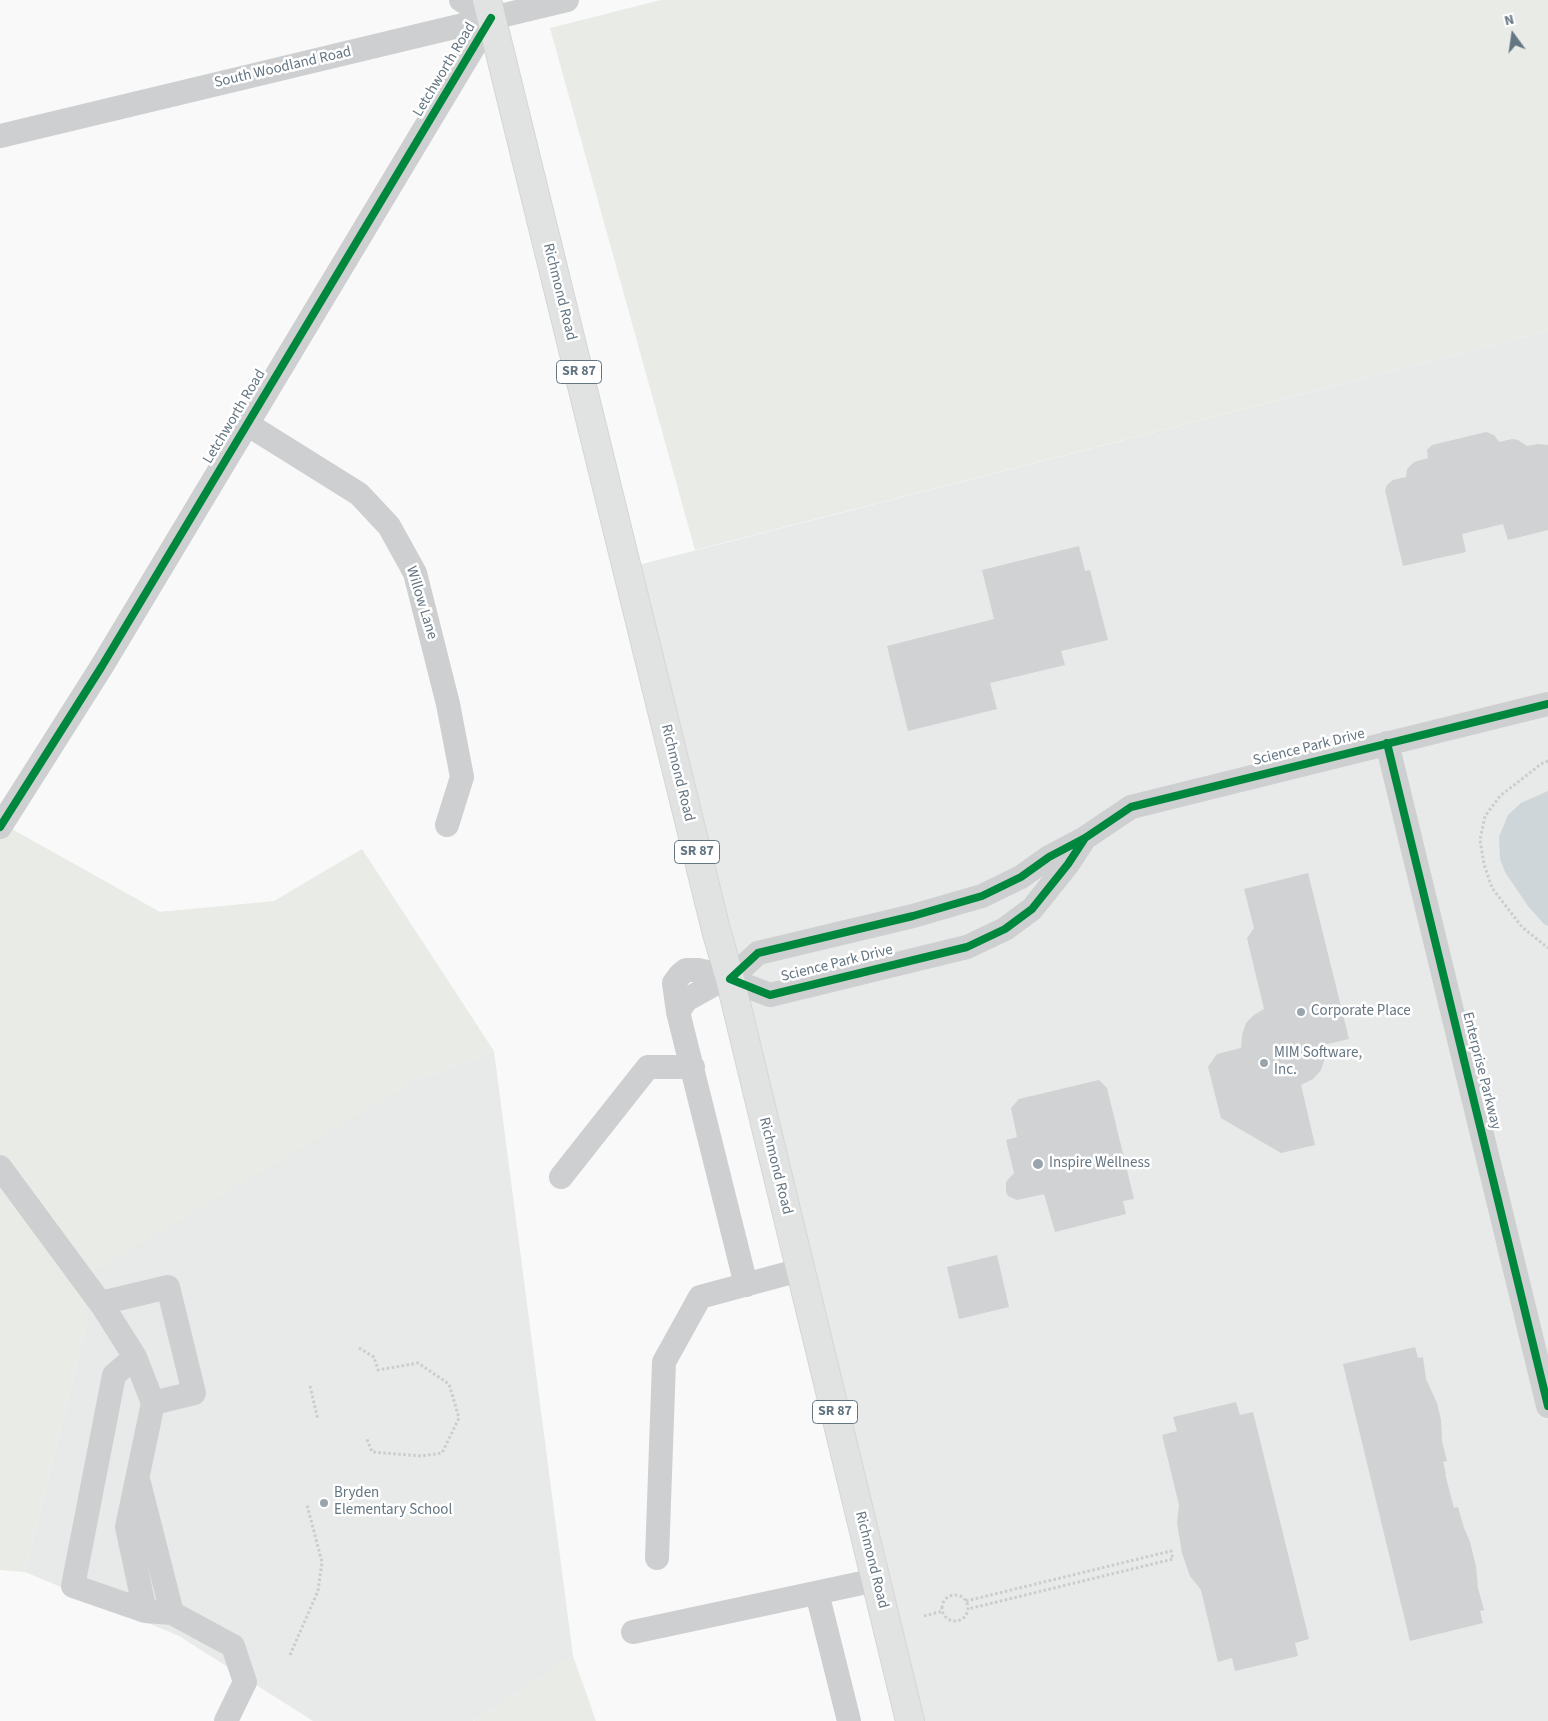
<!DOCTYPE html>
<html>
<head>
<meta charset="utf-8">
<style>
  body { margin:0 }
  #map { position:relative; width:1548px; height:1721px; overflow:hidden; background:#f9f9f9; font-family:"Source Sans 3",sans-serif }
  canvas { display:block }
  .north { position:absolute; left:1488px; top:10px; width:50px; height:50px; -webkit-text-stroke:4px #fff; paint-order:stroke; rotate:346deg; font-size:14px; font-weight:700; line-height:20px; text-align:center; color:#657683 }
  .north::after { content:''; display:block; margin:auto; width:18px; height:22px; background:#657683; clip-path:polygon(50% 0,100% 100%,50% 72%,0 100%) }
</style>
</head>
<body>
<div id="map">
<canvas width="1548" height="1721"></canvas>
<div class="north">N</div>
</div>
<script>
const ctx = document.querySelector('canvas').getContext('2d');
ctx.lineJoin = 'round';
function fillPath(path, color) { ctx.fillStyle = color; ctx.fill(path, 'evenodd'); }
const toPath = rows => new Path2D(rows.map(r => 'M' + r).join(''));
function trace(path, color, width, dash) { ctx.strokeStyle = color; ctx.lineWidth = width; ctx.lineCap = dash ? 'butt' : 'round'; ctx.setLineDash(dash || []); ctx.stroke(path); }
function label(font, color, halo, rows, align = 'center') {
  ctx.font = font + ' "Source Sans 3",sans-serif'; ctx.lineWidth = 5; ctx.setLineDash([]); ctx.textBaseline = 'middle'; ctx.strokeStyle = halo; ctx.fillStyle = color; for (const [text, x, y, turn = 0] of rows) {
    ctx.save(); ctx.translate(x, y); ctx.rotate((+turn || 0) * Math.PI / 180); ctx.textAlign = isNaN(turn) ? turn : align; if (halo) ctx.strokeText(text, 0, 0); ctx.fillText(text, 0, 0); ctx.restore();
  }
}
const built = toPath([
  [1548,331,1548,1721,910,1721,627,568],
  [53,862,160,912,274,902,419,1079,494,1051,573,1656,473,1721,313,1721,179,1636,25,1572,87,1320,0,912]
]);
const green = toPath([
  [661,0,1548,0,1548,331,695,550,550,28],
  [3,824,160,912,274,901,362,849,494,1051,419,1079,83,1278,87,1320,25,1572,0,1570,0,827],
  [573,1656,596,1721,473,1721,563,1662]
]);
const water = toPath([
  [1548,791,1548,926,1544,924,1528,906,1505,872,1500,859,1499,837,1508,815,1521,803]
]);
const building = toPath([
  [1486,432,1494,435,1499,442,1512,439,1518,440,1527,446,1538,444,1548,445,1548,530,1508,540,1503,524,1462,534,1466,552,1403,566,1385,490,1387,485,1393,480,1406,477,1407,469,1414,462,1428,458,1427,450,1432,445],
  [1079,546,1085,571,1090,570,1108,640,1061,651,1065,665,990,683,997,709,908,731,887,646,994,619,982,570],
  [1308,873,1349,1039,1324,1045,1325,1058,1321,1070,1313,1079,1301,1085,1315,1145,1281,1153,1221,1118,1208,1067,1217,1054,1241,1048,1242,1035,1246,1023,1254,1015,1264,1009,1247,938,1254,928,1244,889],
  [1099,1080,1107,1088,1134,1199,1123,1201,1126,1214,1055,1232,1044,1194,1017,1200,1008,1196,1006,1192,1006,1182,1014,1173,1006,1140,1017,1137,1011,1108,1019,1099],
  [997,1255,1009,1307,959,1319,947,1267],
  [1415,1347,1418,1358,1423,1357,1426,1379,1437,1403,1441,1420,1442,1441,1447,1461,1443,1462,1446,1474,1445,1474,1454,1508,1458,1507,1464,1528,1470,1542,1476,1566,1478,1588,1484,1610,1480,1611,1483,1623,1410,1641,1343,1364],
  [1236,1402,1240,1415,1253,1412,1309,1639,1295,1643,1298,1656,1235,1671,1232,1658,1218,1662,1201,1590,1190,1576,1182,1553,1177,1523,1179,1505,1162,1435,1177,1431,1173,1417]
]);
const path = toPath([
  [1548,761,1541,764,1500,796,1485,816,1480,840,1484,864,1492,888,1522,927,1548,948],
  [359,1348,374,1357,378,1370,418,1363,449,1384,459,1418,442,1453,421,1456,372,1452,366,1437],
  [310,1386,318,1420],
  '942 1608a13 13 0 1 1 26 0a13 13 0 1 1-26 0Z',
  [966,1601,1171,1551,1173,1559,968,1609],
  [924,1616,943,1611],
  [290,1655,318,1591,322,1562,307,1505]
]);
const minor = toPath([
  [461,0,491,18],
  [0,136,567,0],
  [247,424,359,494,389,526,415,573,448,704,462,777,447,825],
  [1387,743,1548,1406],
  [0,827,102,666,491,18],
  [678,1012,686,1000,713,985,730,979,758,953,913,916,982,896,1021,877,1049,857,1085,838,1131,807,1548,704],
  [0,1167,104,1308,135,1357,153,1403,127,1527,145,1611,172,1613,233,1646,245,1682,226,1721],
  [561,1177,648,1067,693,1067],
  [746,1285,678,1012,674,983,680,975,686,970,698,970,715,974,770,995,967,947,1005,929,1032,909,1068,864,1083,841],
  [101,1303,168,1287,194,1393,153,1403],
  [135,1357,114,1375,73,1586,145,1611],
  [139,1483,172,1613],
  [657,1558,664,1362,700,1297,800,1270],
  [817,1593,849,1721],
  [633,1632,876,1580]
]);
const major = toPath([
  [487,0,716,930,730,979,910,1721]
]);
const cycleway = toPath([
  [1387,743,1548,1406],
  [0,827,102,666,491,18],
  [1085,838,1068,864,1032,909,1005,929,967,947,770,995,730,979,758,953,913,916,982,896,1021,877,1049,857,1085,838,1131,807,1548,704]
]);
const markers = [
  [1301,1012,5,"#99a4ac"],
  [1264,1063,5,"#99a4ac"],
  [1038,1164,6,"#99a4ac"],
  [324,1503,5,"#99a4ac"]
];
const shields = [
  [579,372,45],
  [697,852,45],
  [835,1412,45]
];
const shieldNames = [
  ["SR 87",579,372],
  ["SR 87",697,852],
  ["SR 87",835,1412]
];
const streetNames = [
  ["South Woodland Road",283,68,-13],
  ["Letchworth Road",445,70,-59],
  ["Richmond Road",559,292,76],
  ["Letchworth Road",235,417,-59],
  ["Willow Lane",421,603,73],
  ["Science Park Drive",1309,748,-14],
  ["Richmond Road",677,773,76],
  ["Science Park Drive",837,964,-14],
  ["Enterprise Parkway",1481,1071,76],
  ["Richmond Road",775,1166,76],
  ["Richmond Road",871,1560,76]
];
const poiNames = [
  ["Corporate Place",1311,1012],
  ["MIM Software,",1274,1054],
  ["Inc.",1274,1071],
  ["Inspire Wellness",1049,1164],
  ["Bryden",334,1494],
  ["Elementary School",334,1511]
];
fillPath(built, '#e8e9e9');
fillPath(green, '#e8ebe6');
fillPath(water, '#ced6d9');
fillPath(building, '#d0d2d3');
trace(major, '#d5d6d7', 30);
trace(path, '#cbcccd', 3, [2.5, 2.5]);
trace(minor, '#cecfd0', 24);
trace(major, '#e1e2e2', 28);
trace(cycleway, '#00873e', 8);
for (const [x, y, r, color] of markers) { const dot = new Path2D(); dot.arc(x, y, r, 0, 2 * Math.PI); ctx.fillStyle = color; ctx.fill(dot); trace(dot, '#fff', 2); }
for (const [x, y, w] of shields) { const box = new Path2D(); box.roundRect(x - w / 2, y - 11.5, w, 23, 4); ctx.fillStyle = '#fff'; ctx.fill(box); trace(box, '#657683', 1); }
label('bold 14px', '#657683', null, shieldNames);
label('15px', '#657683', '#fff', streetNames);
label('15px', '#657683', '#fff', poiNames, 'left');
</script>
</body>
</html>
